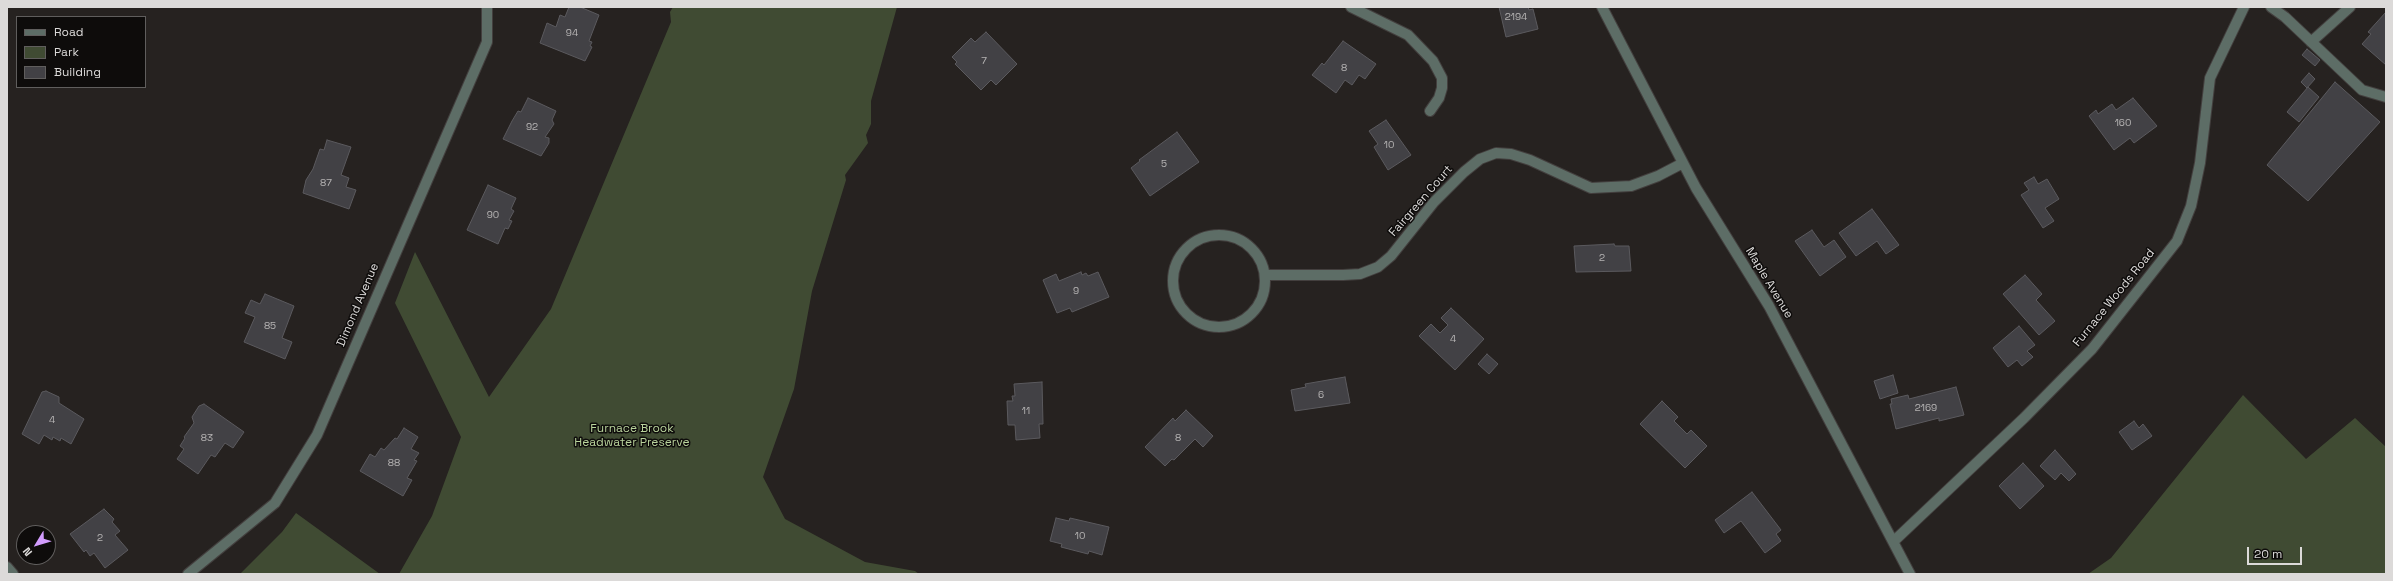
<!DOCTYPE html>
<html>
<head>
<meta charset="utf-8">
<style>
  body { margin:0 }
  #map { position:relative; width:2393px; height:581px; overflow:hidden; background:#262220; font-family:"Space Grotesk",sans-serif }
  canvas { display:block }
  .frame { position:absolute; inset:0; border:8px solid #dcdad9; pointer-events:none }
  .legend { position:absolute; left:16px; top:16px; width:130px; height:72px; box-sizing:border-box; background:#0e0c0b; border:1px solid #605e5d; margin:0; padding:5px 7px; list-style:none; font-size:12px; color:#dcdad9 }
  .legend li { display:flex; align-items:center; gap:8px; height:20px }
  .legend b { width:20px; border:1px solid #605e5d }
  .north { position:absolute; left:16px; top:525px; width:40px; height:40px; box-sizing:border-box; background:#0e0c0b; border:1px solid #605e5d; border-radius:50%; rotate:232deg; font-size:11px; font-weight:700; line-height:16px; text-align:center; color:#dcdad9 }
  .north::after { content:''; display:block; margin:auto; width:14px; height:18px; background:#d29cfd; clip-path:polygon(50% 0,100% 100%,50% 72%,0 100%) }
  .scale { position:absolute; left:2247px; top:547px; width:55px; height:18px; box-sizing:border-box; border:2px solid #dcdad9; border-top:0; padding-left:5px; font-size:12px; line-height:14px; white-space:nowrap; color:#dcdad9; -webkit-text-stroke:3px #0e0c0b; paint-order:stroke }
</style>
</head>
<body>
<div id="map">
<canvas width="2393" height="581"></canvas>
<div class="frame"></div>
<ul class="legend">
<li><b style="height:5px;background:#5d6d66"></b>Road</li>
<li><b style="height:11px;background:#404b33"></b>Park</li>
<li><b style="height:11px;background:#424145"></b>Building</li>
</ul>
<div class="north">N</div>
<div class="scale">20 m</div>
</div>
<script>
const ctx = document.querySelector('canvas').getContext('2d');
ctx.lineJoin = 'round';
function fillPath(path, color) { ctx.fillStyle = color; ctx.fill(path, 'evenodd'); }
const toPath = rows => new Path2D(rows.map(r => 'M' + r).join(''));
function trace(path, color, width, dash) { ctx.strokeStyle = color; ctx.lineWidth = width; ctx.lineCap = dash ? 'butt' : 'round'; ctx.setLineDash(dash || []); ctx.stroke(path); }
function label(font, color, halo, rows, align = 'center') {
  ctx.font = font + ' "Space Grotesk",sans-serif'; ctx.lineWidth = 3; ctx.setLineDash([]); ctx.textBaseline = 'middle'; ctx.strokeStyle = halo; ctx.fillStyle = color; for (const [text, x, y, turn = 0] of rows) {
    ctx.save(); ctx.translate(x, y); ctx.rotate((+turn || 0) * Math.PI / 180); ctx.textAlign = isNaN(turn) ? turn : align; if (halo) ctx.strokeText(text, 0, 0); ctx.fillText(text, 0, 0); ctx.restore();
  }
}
const green = toPath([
  [673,7,897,7,871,101,871,124,866,135,868,143,845,175,846,180,812,291,794,389,763,477,785,519,865,562,915,571,919,574,399,574,432,516,461,437,395,303,415,252,489,397,551,309,671,22,670,12],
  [2243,395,2306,459,2355,418,2386,447,2386,574,2088,574,2111,558],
  [296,513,380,574,240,574,282,532]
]);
const building = toPath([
  [569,7,580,7,599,15,589,41,592,42,590,46,592,47,585,61,540,43,547,23,556,27,560,15,565,17,569,7],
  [1499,7,1528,7,1529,10,1533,9,1538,29,1506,37,1499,7],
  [2386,12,2386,65,2362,44,2371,34,2368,32,2386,12],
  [986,32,1017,64,996,85,991,80,981,90,955,64,957,62,952,57,971,38,975,42,986,32],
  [1343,41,1376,64,1365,79,1359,75,1352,85,1345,80,1336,93,1312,75,1322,63,1324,65,1343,41],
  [2307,49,2320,60,2315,66,2302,55,2307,49],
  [2309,73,2315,79,2307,88,2301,82,2309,73],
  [2335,82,2380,122,2308,201,2267,165,2335,82],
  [2308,87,2319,97,2299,122,2287,112,2308,87],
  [528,98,556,111,552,120,554,124,545,137,549,138,549,143,541,156,503,139,512,121,518,111,521,112,528,98],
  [2133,98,2157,126,2134,143,2130,138,2114,150,2089,116,2096,110,2098,114,2112,104,2116,110,2133,98],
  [1386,120,1411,155,1388,170,1374,147,1378,144,1369,131,1386,120],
  [1177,132,1199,162,1150,196,1131,168,1140,161,1139,160,1177,132],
  [327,140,351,147,341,175,349,178,346,187,356,190,349,209,303,193,306,180,313,169,320,149,324,150,327,140],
  [2034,177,2038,184,2047,179,2059,199,2045,208,2054,221,2043,228,2021,195,2029,190,2024,183,2034,177],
  [488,185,516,198,511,209,514,211,509,220,512,221,508,229,505,228,498,244,467,230,488,185],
  [1872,209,1899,245,1886,254,1877,241,1856,256,1839,233,1872,209],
  [1812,230,1824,247,1834,240,1846,257,1820,276,1795,241,1812,230],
  [1614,244,1615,246,1629,246,1631,271,1576,272,1574,246,1614,244],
  [1081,272,1082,275,1086,273,1088,276,1098,272,1109,297,1072,312,1070,308,1057,313,1043,280,1056,274,1059,281,1081,272],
  [2025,275,2042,294,2036,300,2055,321,2039,335,2003,294,2025,275],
  [265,294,294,306,282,338,292,342,285,359,244,342,255,317,245,313,251,300,260,304,265,294],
  [1451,308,1484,339,1455,370,1419,336,1431,324,1440,333,1448,325,1441,318,1451,308],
  [2019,326,2035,345,2027,351,2033,357,2022,366,2017,360,2008,367,1993,348,2019,326],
  [1487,354,1498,364,1489,374,1478,364,1487,354],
  [1893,375,1898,393,1880,399,1874,381,1893,375],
  [1345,377,1350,403,1295,411,1291,390,1306,387,1305,384,1345,377],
  [1042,382,1043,424,1039,424,1040,438,1016,440,1015,425,1008,425,1007,401,1013,401,1012,396,1015,396,1014,384,1042,382],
  [1956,387,1964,415,1939,421,1939,418,1896,429,1890,404,1892,404,1891,399,1908,395,1909,399,1956,387],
  [46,391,59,397,59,403,84,419,71,444,61,438,60,441,53,437,52,440,44,435,39,444,22,434,42,392,46,391],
  [1662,401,1678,417,1674,421,1687,434,1691,430,1707,446,1685,468,1640,424,1662,401],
  [204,404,244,432,233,448,225,443,215,457,211,455,198,474,177,459,184,449,180,446,185,438,184,437,194,423,192,417,199,406,204,404],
  [1186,410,1213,436,1203,447,1195,439,1174,460,1172,459,1165,466,1145,447,1173,418,1175,421,1186,410],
  [2134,421,2139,428,2143,424,2152,436,2132,450,2119,432,2134,421],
  [404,428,418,437,411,449,419,453,414,460,417,461,407,478,412,480,403,496,360,471,370,454,375,457,381,448,384,450,395,438,397,439,404,428],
  [2055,450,2076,474,2069,481,2061,473,2055,480,2040,466,2055,450],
  [2023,463,2044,486,2020,509,1999,486,2023,463],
  [1752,492,1781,530,1776,534,1781,541,1765,553,1741,521,1724,533,1715,520,1752,492],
  [104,509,114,519,112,522,120,531,115,535,128,550,105,568,94,553,90,556,86,550,84,552,70,534,104,509],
  [1056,518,1069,521,1070,518,1109,527,1102,555,1089,551,1088,554,1061,547,1062,544,1050,541,1056,518]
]);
const minor = toPath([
  [1351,7,1408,35,1433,61,1442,78,1442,88,1439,98,1430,111],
  [1602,7,1696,188,1769,306,1910,574],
  [2271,7,2285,17,2362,90,2386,97],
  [2311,42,2350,7],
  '1173 281a46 46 0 1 1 92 0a46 46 0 1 1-92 0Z',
  [1265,275,1343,275,1360,274,1378,267,1391,256,1434,202,1464,172,1480,159,1496,153,1511,154,1530,160,1591,188,1631,186,1658,176,1683,163],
  [1894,541,2024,418,2092,349,2177,241,2191,206,2200,163,2210,78,2244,7],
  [7,567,13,574],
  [188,574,275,503,317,435,487,42,487,7]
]);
const numberNames = [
  ["2194",1516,17],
  ["94",572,33],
  ["7",984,61],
  ["8",1344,68],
  ["160",2123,123],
  ["92",532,127],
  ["10",1389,145],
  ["5",1164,164],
  ["87",326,183],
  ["90",493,215],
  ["2",1602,258],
  ["9",1076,291],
  ["85",270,326],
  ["4",1453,339],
  ["6",1321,395],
  ["2169",1926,408],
  ["11",1026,411],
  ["4",52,420],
  ["83",207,438],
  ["8",1178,438],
  ["88",394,463],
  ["10",1080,536],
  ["2",100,538]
];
const streetNames = [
  ["Fairgreen Court",1421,201,-49],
  ["Maple Avenue",1769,283,59],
  ["Furnace Woods Road",2114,298,-51],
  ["Dimond Avenue",358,305,-67]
];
const parkNames = [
  ["Furnace Brook",632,429],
  ["Headwater Preserve",632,443]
];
fillPath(green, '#404b33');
fillPath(building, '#424145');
trace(building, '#5b5a5e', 1);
trace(minor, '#433f3e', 12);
trace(minor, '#5d6d66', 10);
label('10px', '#b6b4b4', null, numberNames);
label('12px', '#dcdad9', '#0e0c0b', streetNames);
label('12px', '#b9d39c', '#0e0c0b', parkNames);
</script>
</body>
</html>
